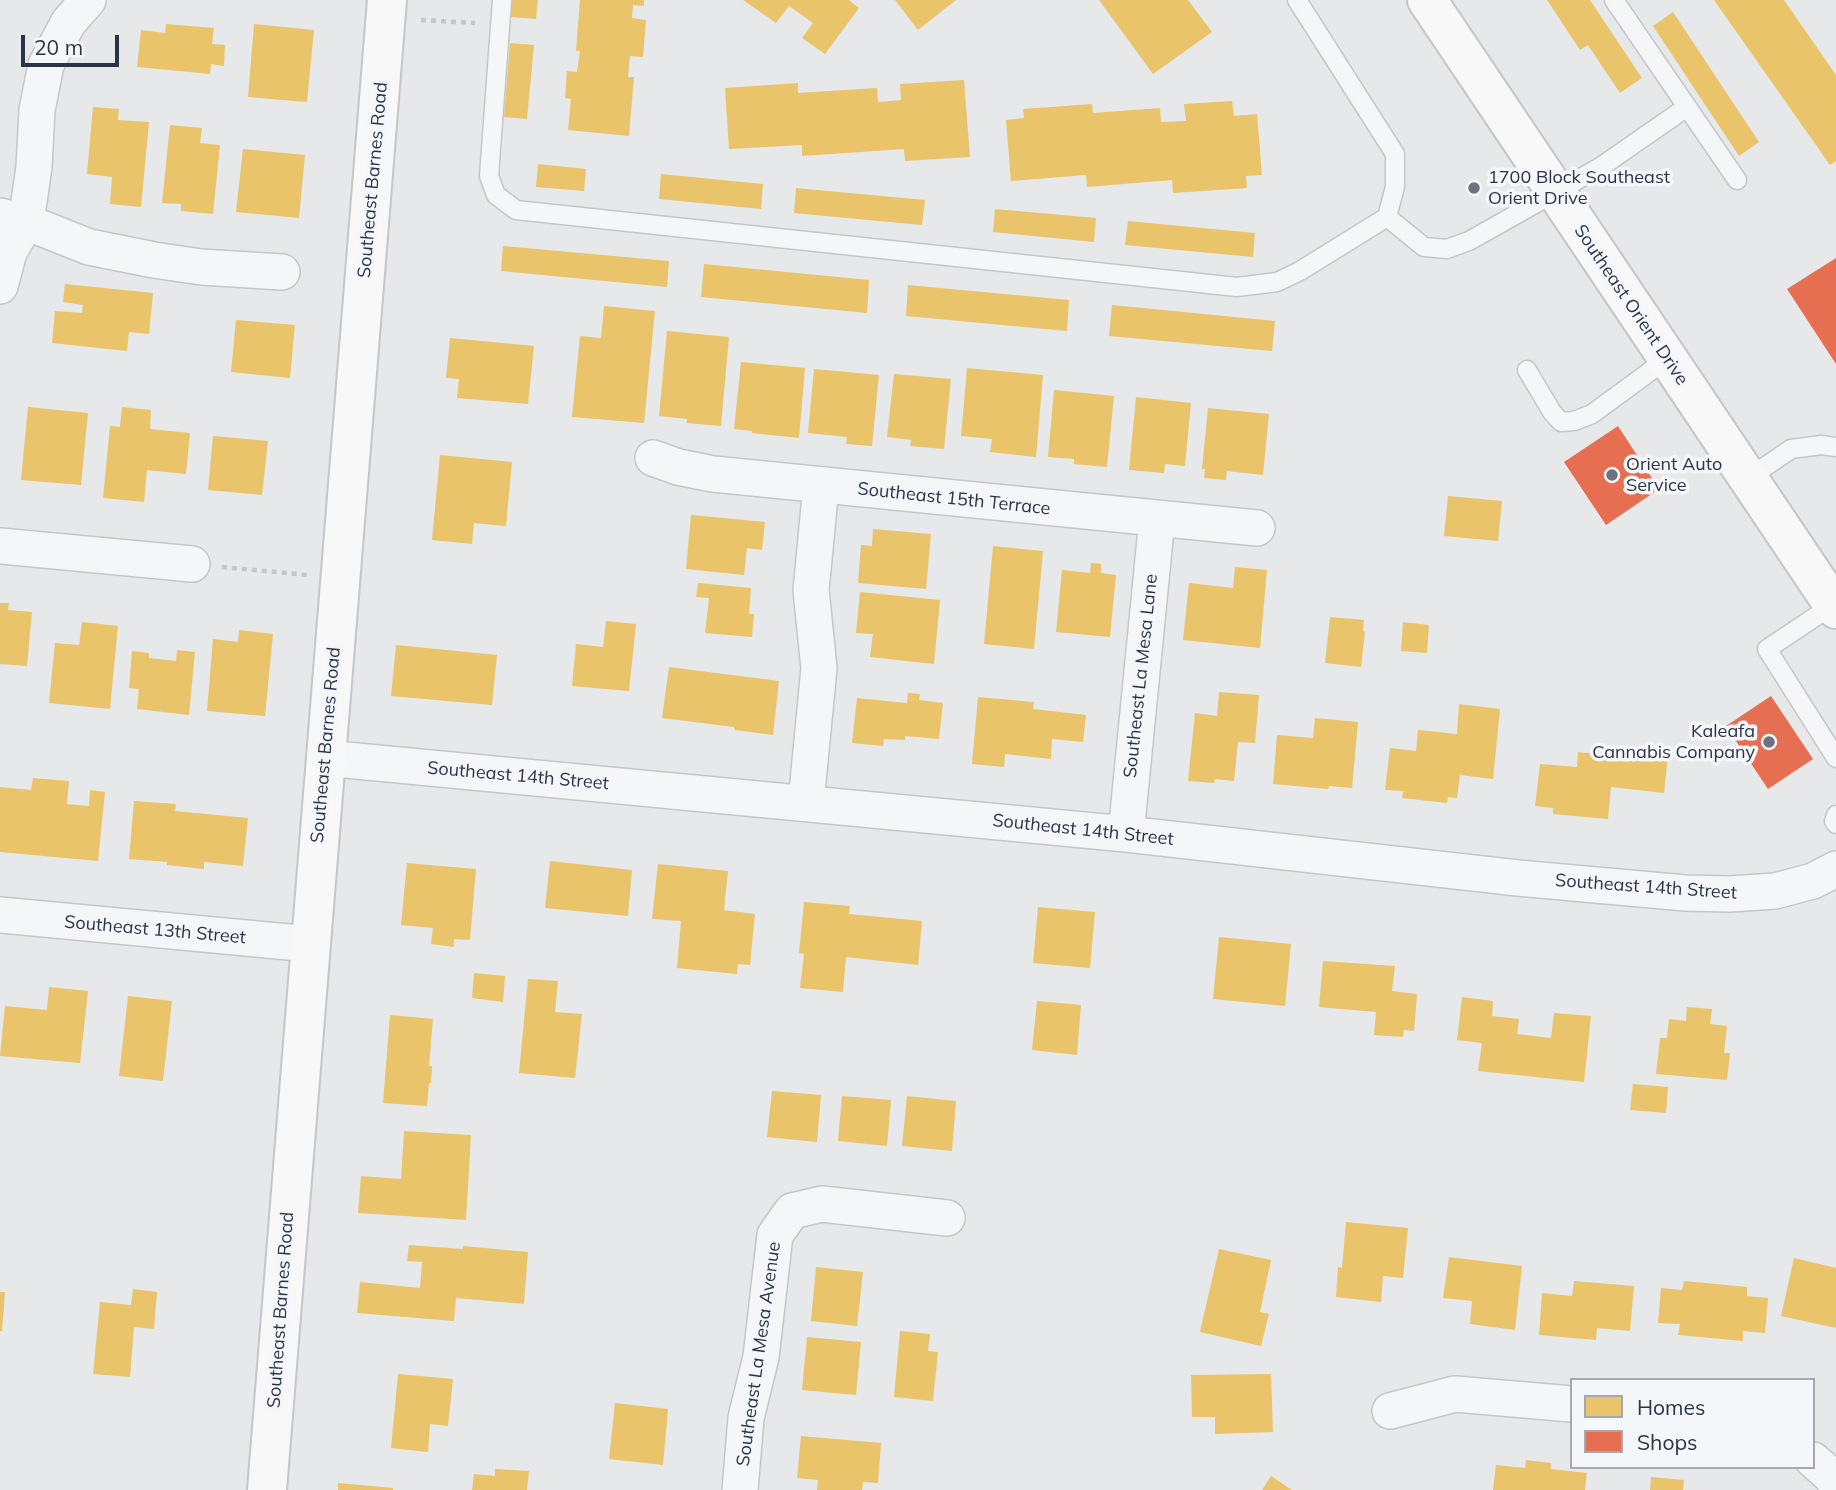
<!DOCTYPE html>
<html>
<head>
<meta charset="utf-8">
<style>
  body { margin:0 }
  #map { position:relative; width:1836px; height:1490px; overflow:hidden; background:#e6e8ea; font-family:Mulish,sans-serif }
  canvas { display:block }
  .legend { position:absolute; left:1570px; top:1378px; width:245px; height:91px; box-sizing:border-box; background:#f4f6f9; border:2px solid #a4a8b1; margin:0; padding:9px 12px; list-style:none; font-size:21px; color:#2b3445 }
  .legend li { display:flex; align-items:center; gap:14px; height:35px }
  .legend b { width:35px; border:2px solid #a4a8b1 }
  .scale { position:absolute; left:21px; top:35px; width:98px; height:32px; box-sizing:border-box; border:4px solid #2b3445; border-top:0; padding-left:9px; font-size:21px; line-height:24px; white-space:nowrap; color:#2b3445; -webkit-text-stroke:5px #f4f6f9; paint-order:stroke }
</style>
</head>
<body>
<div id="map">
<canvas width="1836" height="1490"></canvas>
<ul class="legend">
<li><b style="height:19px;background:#e9c46a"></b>Homes</li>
<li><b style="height:19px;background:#e76f51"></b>Shops</li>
</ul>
<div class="scale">20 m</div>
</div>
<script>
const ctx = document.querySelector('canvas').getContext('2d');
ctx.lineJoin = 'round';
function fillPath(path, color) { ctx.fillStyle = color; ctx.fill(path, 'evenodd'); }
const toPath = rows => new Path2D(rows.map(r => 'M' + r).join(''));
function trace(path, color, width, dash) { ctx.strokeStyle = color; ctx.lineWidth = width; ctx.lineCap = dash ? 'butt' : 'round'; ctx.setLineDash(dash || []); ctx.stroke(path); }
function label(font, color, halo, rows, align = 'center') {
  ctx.font = font + ' Mulish,sans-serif'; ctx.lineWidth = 7; ctx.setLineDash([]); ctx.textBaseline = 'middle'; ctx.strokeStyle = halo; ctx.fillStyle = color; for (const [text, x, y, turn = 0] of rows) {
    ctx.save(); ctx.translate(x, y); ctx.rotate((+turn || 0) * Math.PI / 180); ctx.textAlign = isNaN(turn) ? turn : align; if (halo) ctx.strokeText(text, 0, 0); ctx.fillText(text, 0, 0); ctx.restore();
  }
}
const homes = toPath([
  [512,0,538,0,536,19,511,17],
  [580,0,644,0,644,6,633,5,632,18,646,20,643,57,630,56,628,77,634,77,629,136,568,130,571,99,565,98,567,71,577,72,580,51,576,51],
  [743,0,849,0,859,8,825,54,802,38,813,23,789,6,776,23],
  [895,0,956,0,918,30],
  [1099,0,1188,0,1212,32,1153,74],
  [1547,0,1590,0,1642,78,1620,93,1588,45,1580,50],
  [1714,0,1784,0,1836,75,1836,161,1830,165],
  [1673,12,1759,142,1739,156,1653,26],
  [166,24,214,28,212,44,225,45,224,66,211,64,210,74,137,67,141,30,165,33],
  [254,24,314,30,307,102,248,97],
  [510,43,534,45,527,119,504,117],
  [964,80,970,157,905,161,904,149,802,156,802,145,729,149,725,88,798,83,798,93,877,88,878,102,901,100,900,84],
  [1232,101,1234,116,1257,114,1262,175,1246,176,1247,188,1173,193,1172,180,1087,187,1086,175,1011,181,1006,120,1024,118,1023,109,1092,104,1093,113,1160,108,1161,122,1186,121,1184,104],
  [93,107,119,109,118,120,149,122,141,207,110,204,112,177,87,174],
  [170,125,202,128,200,143,220,145,213,214,181,211,181,204,162,203],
  [243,149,305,155,299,218,236,212],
  [538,164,586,169,584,191,536,187],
  [661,174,763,184,761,209,659,199],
  [796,188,925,200,922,225,794,213],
  [995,209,1096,218,1094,242,993,232],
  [1128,221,1255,233,1253,257,1125,245],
  [503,246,669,261,667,287,501,271],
  [704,264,869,280,867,313,701,297],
  [65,284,153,293,149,334,129,332,127,351,52,343,55,311,82,313,83,305,63,302],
  [908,285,1069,300,1067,331,906,316],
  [1112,305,1275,321,1272,351,1109,336],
  [604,306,655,311,644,423,572,417,580,336,601,338],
  [236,320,295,325,290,378,231,372],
  [667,331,729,337,721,426,687,423,687,419,659,416],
  [450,338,534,346,528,404,457,398,459,379,446,378],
  [741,362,805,368,799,438,752,433,752,431,734,429],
  [967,368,1043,375,1036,457,990,452,992,439,961,436],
  [814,369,879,375,872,446,846,444,847,437,808,433],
  [894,374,951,379,944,449,910,446,911,440,887,437],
  [1054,390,1114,396,1107,467,1074,464,1074,459,1048,457],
  [1136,397,1191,403,1185,466,1165,464,1164,473,1129,470],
  [28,407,88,413,81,485,21,480],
  [122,407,151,410,150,429,190,433,186,474,147,470,144,502,103,498,110,426,120,427],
  [1208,408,1269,414,1263,475,1227,471,1226,480,1204,478,1205,469,1202,469],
  [213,436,268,441,262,495,208,490],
  [440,455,512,462,506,526,474,523,472,544,432,540],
  [1448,496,1502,501,1498,541,1444,536],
  [691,515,765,522,762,550,747,548,744,575,686,569],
  [873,529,931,534,926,589,858,583,861,545,872,546],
  [993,546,1043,551,1034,649,984,644],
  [1091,563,1101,564,1101,573,1116,575,1110,637,1056,632,1062,570,1090,573],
  [1235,567,1267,570,1260,648,1183,640,1189,583,1233,588],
  [698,583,751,588,749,614,754,614,752,637,705,633,709,598,696,597],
  [860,592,940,600,934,664,870,657,873,634,856,633],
  [0,603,9,603,8,610,32,612,27,666,0,664],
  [1330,617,1364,620,1363,631,1365,632,1361,667,1325,663],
  [606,621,636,624,629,691,572,686,576,644,603,647],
  [82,622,118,626,110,709,49,703,55,643,79,645],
  [1403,622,1429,625,1427,653,1401,651],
  [239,630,273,634,265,716,207,711,213,639,238,642],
  [396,645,497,655,492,705,391,696],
  [177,650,195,652,189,715,137,709,139,689,129,688,132,651,149,653,149,658,176,661],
  [669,667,779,681,773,735,735,730,734,727,662,718],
  [1219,692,1259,695,1255,743,1238,742,1234,781,1215,779,1214,783,1188,781,1195,713,1217,716],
  [908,693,920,694,919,700,943,703,939,739,905,736,905,740,884,739,883,746,852,743,857,698,907,703],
  [978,697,1034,702,1033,709,1086,715,1083,742,1052,739,1051,759,1005,754,1004,767,972,764],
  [1459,704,1500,709,1493,779,1460,775,1457,798,1448,797,1447,803,1402,798,1403,791,1385,790,1390,748,1416,751,1418,730,1457,734],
  [1315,718,1358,722,1352,788,1329,786,1328,789,1273,784,1277,735,1313,738],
  [1606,749,1668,755,1664,793,1611,787,1608,819,1553,814,1553,808,1535,806,1540,764,1577,767,1578,752,1606,755],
  [33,778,69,781,67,804,89,806,90,790,105,792,98,861,0,852,0,787,31,790],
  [134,801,176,804,175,811,248,818,243,866,204,862,204,869,167,865,167,862,129,859],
  [550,861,632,870,628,916,545,908],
  [407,863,476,869,470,940,454,939,454,947,431,944,433,928,401,925],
  [658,864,728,871,724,910,755,914,750,965,738,964,737,974,677,968,681,921,652,919],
  [804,902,850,906,849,914,922,921,918,965,846,957,843,992,800,988,804,954,799,953],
  [1038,907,1095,912,1090,968,1033,963],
  [1219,937,1291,944,1285,1006,1213,999],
  [1323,961,1395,966,1392,991,1417,994,1414,1031,1404,1030,1403,1037,1374,1035,1376,1012,1319,1007],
  [474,973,505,976,503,1002,472,998],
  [528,979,558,981,555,1012,582,1014,575,1078,519,1073],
  [49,987,88,991,80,1063,0,1056,5,1006,47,1010],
  [128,996,172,1001,163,1081,119,1076],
  [1462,997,1493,1001,1492,1016,1519,1019,1517,1034,1551,1038,1554,1013,1591,1016,1584,1082,1478,1071,1482,1043,1457,1040],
  [1037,1001,1081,1005,1077,1055,1032,1050],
  [1687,1007,1712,1009,1710,1024,1727,1026,1724,1053,1730,1053,1727,1080,1656,1074,1660,1038,1667,1038,1669,1019,1686,1021],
  [390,1015,433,1019,429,1066,432,1066,431,1083,429,1083,427,1106,383,1103],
  [1633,1084,1668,1087,1666,1113,1630,1110],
  [772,1091,821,1095,817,1142,767,1137],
  [842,1096,891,1100,887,1146,838,1141],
  [907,1096,956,1101,952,1151,902,1146],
  [404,1131,471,1135,466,1220,358,1213,361,1176,401,1179],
  [1346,1222,1408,1228,1403,1278,1383,1276,1381,1302,1336,1297,1338,1267,1342,1268],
  [409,1245,463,1249,463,1246,528,1252,524,1304,456,1298,454,1321,357,1313,360,1282,420,1288,422,1262,407,1261],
  [1219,1249,1271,1260,1260,1312,1269,1314,1261,1346,1200,1332],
  [1449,1257,1522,1266,1515,1330,1470,1324,1472,1301,1443,1298],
  [1794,1258,1836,1268,1836,1328,1781,1316],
  [816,1267,863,1272,857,1326,811,1321],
  [1574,1281,1634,1286,1630,1331,1597,1328,1596,1340,1539,1335,1542,1293,1572,1296],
  [1684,1281,1747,1287,1747,1296,1768,1298,1765,1333,1743,1331,1743,1341,1678,1335,1680,1324,1658,1323,1661,1288,1682,1290],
  [133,1289,157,1292,154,1329,134,1327,130,1377,93,1374,100,1302,131,1305],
  [0,1292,5,1292,2,1331,0,1331],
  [900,1331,930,1334,928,1351,938,1352,933,1401,894,1397],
  [807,1337,861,1342,856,1395,802,1390],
  [398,1374,453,1379,448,1426,430,1424,428,1452,391,1448],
  [1271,1374,1273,1432,1215,1434,1215,1417,1192,1417,1191,1375],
  [615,1403,668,1409,663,1465,609,1459],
  [801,1436,881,1443,878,1483,863,1482,862,1490,817,1490,818,1480,797,1478],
  [1526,1460,1551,1463,1551,1469,1587,1473,1585,1490,1493,1490,1496,1465,1525,1468],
  [495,1469,529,1471,527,1490,472,1490,474,1474,495,1476],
  [1271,1476,1292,1490,1262,1490],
  [1651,1477,1684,1480,1683,1490,1650,1490],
  [338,1483,393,1488,393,1490,338,1490]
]);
const shops = toPath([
  [1836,258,1836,364,1787,289],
  [1618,426,1659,489,1606,525,1564,462],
  [1771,696,1813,759,1768,789,1726,726]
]);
const path = toPath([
  [421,20,475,23],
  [222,567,308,575]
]);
const lane = toPath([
  [502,0,489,176,496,195,516,210,1237,287,1277,282,1300,271,1387,217],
  [1297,0,1395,154,1395,187,1387,217,1424,247,1447,249,1469,241,1602,166,1687,107],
  [1614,0,1737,180],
  [1527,370,1552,412,1561,422,1574,421,1592,414,1667,359],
  [1747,479,1791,449,1821,445,1836,447],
  [1833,605,1767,649,1836,758],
  [1836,815,1834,821,1836,824]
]);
const street = toPath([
  [0,216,26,222,89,247,154,260,201,267,282,272],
  [0,286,9,252,26,222,34,167,37,110,46,65,68,23,88,0],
  [653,458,678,467,713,474,1257,528],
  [0,546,192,564],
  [325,758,1126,834,1518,878,1685,893,1730,894,1775,891,1813,881,1836,869],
  [806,803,819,668,811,590,821,486],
  [1126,834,1157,519],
  [0,915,310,944],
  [1390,1411,1455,1394,1572,1404],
  [1813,1460,1831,1476,1836,1484],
  [740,1490,746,1418,761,1357,775,1235,792,1211,822,1204,947,1218]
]);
const secondary = toPath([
  [1427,0,1836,609],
  [267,1490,387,0]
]);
const markers = [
  [1474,188,7,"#6c737f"],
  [1612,475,7,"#6c737f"],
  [1769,742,7,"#6c737f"]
];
const poiNames = [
  ["1700 Block Southeast",1488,178],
  ["Orient Drive",1488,199],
  ["Orient Auto",1626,465],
  ["Service",1626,486],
  ["Kaleafa",1755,732,"right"],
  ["Cannabis Company",1755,753,"right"]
];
const streetNames = [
  ["Southeast Barnes Road",373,180,-85],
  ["Southeast Orient Drive",1631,305,56],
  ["Southeast 15th Terrace",954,499,6],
  ["Southeast La Mesa Lane",1141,676,-84],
  ["Southeast Barnes Road",326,745,-85],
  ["Southeast 14th Street",518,776,5],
  ["Southeast 14th Street",1083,830,6],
  ["Southeast 14th Street",1646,887,4],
  ["Southeast 13th Street",155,930,5],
  ["Southeast Barnes Road",281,1310,-86],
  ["Southeast La Mesa Avenue",759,1354,-82]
];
fillPath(homes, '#e9c46a');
fillPath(shops, '#e76f51');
trace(lane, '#c4c6c8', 21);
trace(street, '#c4c6c8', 38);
trace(secondary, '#c4c6c8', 42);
trace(path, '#c5c6ca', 4.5, [5, 5]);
trace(lane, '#f5f6f7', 18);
trace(street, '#f5f6f7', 35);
trace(secondary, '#f8f8f8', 38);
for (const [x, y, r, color] of markers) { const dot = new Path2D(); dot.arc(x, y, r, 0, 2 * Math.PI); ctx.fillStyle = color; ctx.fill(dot); trace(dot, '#f4f6f9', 2.5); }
label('18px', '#2b3445', '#f4f6f9', poiNames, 'left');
label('18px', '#2b3445', '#f4f6f9', streetNames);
</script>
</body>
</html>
